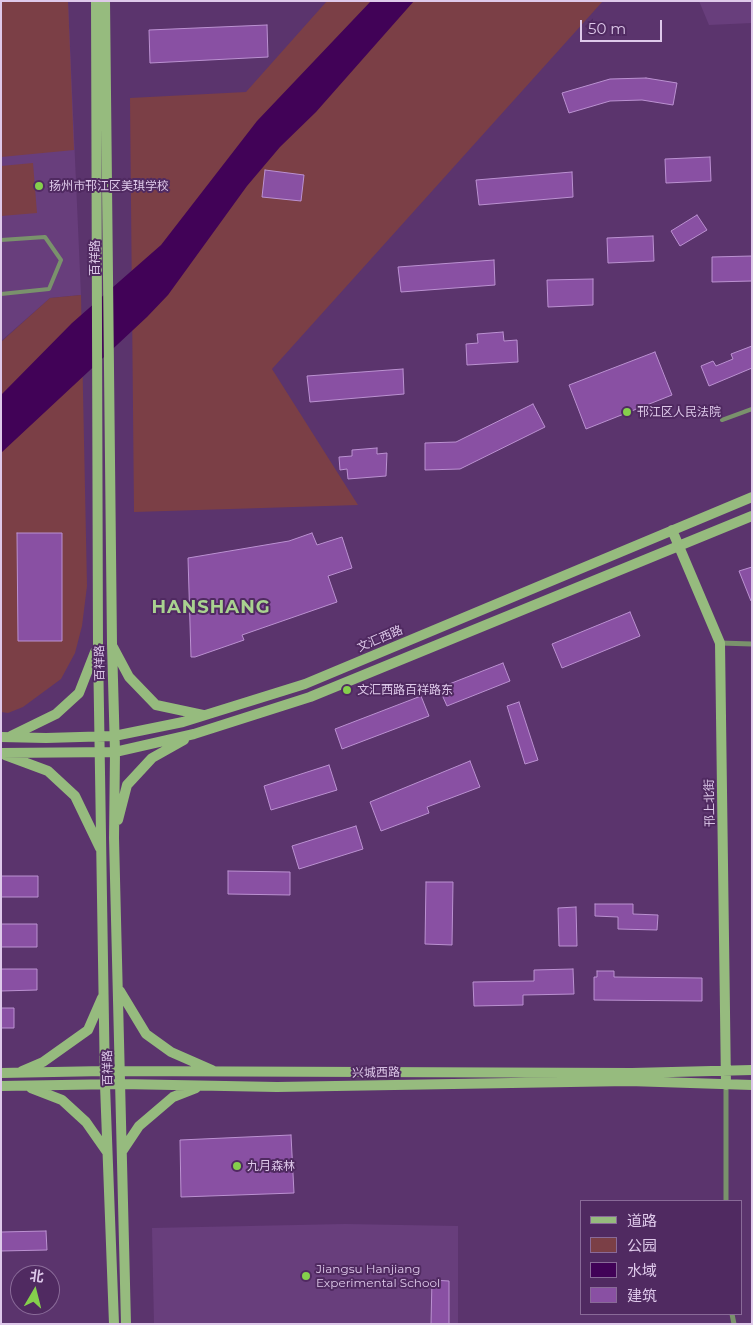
<!DOCTYPE html>
<html>
<head>
<meta charset="utf-8">
<style>
  body { margin:0 }
  #map { position:relative; width:753px; height:1325px; overflow:hidden; background:#5b346d; font-family:Montserrat,"Noto Sans SC",sans-serif }
  canvas { display:block }
  .frame { position:absolute; inset:0; border:2px solid #dec9ea; pointer-events:none }
  .legend { position:absolute; left:580px; top:1200px; width:162px; height:115px; box-sizing:border-box; background:#502a61; border:1px solid #896a98; margin:0; padding:6px 9px; list-style:none; font-size:15px; color:#dec9ea }
  .legend li { display:flex; align-items:center; gap:10px; height:25px }
  .legend b { width:25px; border:1px solid #896a98 }
  .north { position:absolute; left:10px; top:1265px; width:50px; height:50px; box-sizing:border-box; background:#502a61; border:1px solid #896a98; border-radius:50%; rotate:8deg; font-size:14px; font-weight:700; line-height:20px; text-align:center; color:#dec9ea }
  .north::after { content:''; display:block; margin:auto; width:18px; height:22px; background:#85cf4c; clip-path:polygon(50% 0,100% 100%,50% 72%,0 100%) }
  .scale { position:absolute; left:580px; top:20px; width:82px; height:22px; box-sizing:border-box; border:2px solid #dec9ea; border-top:0; padding-left:6px; font-size:15px; line-height:18px; white-space:nowrap; color:#dec9ea; -webkit-text-stroke:4px #502a61; paint-order:stroke }
</style>
</head>
<body>
<div id="map">
<canvas width="753" height="1325"></canvas>
<div class="frame"></div>
<ul class="legend">
<li><b style="height:6px;background:#96bb7e"></b>道路</li>
<li><b style="height:14px;background:#7b3f46"></b>公园</li>
<li><b style="height:14px;background:#410257"></b>水域</li>
<li><b style="height:14px;background:#8950a3"></b>建筑</li>
</ul>
<div class="north">北</div>
<div class="scale">50 m</div>
</div>
<script>
const ctx = document.querySelector('canvas').getContext('2d');
ctx.lineJoin = 'round';
function fillPath(path, color) { ctx.fillStyle = color; ctx.fill(path, 'evenodd'); }
const toPath = rows => new Path2D(rows.map(r => 'M' + r).join(''));
function trace(path, color, width, dash) { ctx.strokeStyle = color; ctx.lineWidth = width; ctx.lineCap = dash ? 'butt' : 'round'; ctx.setLineDash(dash || []); ctx.stroke(path); }
function label(font, color, halo, rows, align = 'center') {
  ctx.font = font + ' Montserrat,"Noto Sans SC",sans-serif'; ctx.lineWidth = 4; ctx.setLineDash([]); ctx.textBaseline = 'middle'; ctx.strokeStyle = halo; ctx.fillStyle = color; for (const [text, x, y, turn = 0] of rows) {
    ctx.save(); ctx.translate(x, y); ctx.rotate((+turn || 0) * Math.PI / 180); ctx.textAlign = isNaN(turn) ? turn : align; if (halo) ctx.strokeText(text, 0, 0); ctx.fillText(text, 0, 0); ctx.restore();
  }
}
const built = toPath([
  [1,1,68,1,81,295,50,298,1,341],
  [699,1,752,1,752,23,709,25],
  [345,1224,458,1226,458,1324,154,1324,152,1228]
]);
const green = toPath([
  [1,1,68,1,74,150,1,157],
  [327,1,603,1,272,369,358,505,134,512,130,98,246,92],
  [33,163,37,213,1,216,1,166],
  [81,295,87,586,82,626,75,653,61,679,23,707,8,713,1,712,1,342,50,298]
]);
const water = toPath([
  [371,1,414,1,316,112,280,147,247,186,168,295,147,317,1,453,1,395,72,323,161,245,257,121]
]);
const building = toPath([
  [267,25,268,57,150,63,149,30,267,25],
  [646,78,677,83,673,105,642,100,610,101,569,113,562,93,610,79,646,78],
  [710,157,711,181,666,183,665,159,710,157],
  [265,170,304,175,301,201,262,197,265,170],
  [572,172,573,197,479,205,476,180,572,172],
  [697,215,707,230,680,246,671,231,697,215],
  [653,236,654,261,608,263,607,238,653,236],
  [752,256,752,281,712,282,712,257,752,256],
  [494,260,495,285,401,292,398,267,494,260],
  [593,279,593,305,548,307,547,280,593,279],
  [503,332,504,341,517,340,518,362,467,365,466,344,478,343,477,334,503,332],
  [752,346,752,368,709,386,701,366,713,361,716,366,733,359,731,354,752,346],
  [655,352,672,395,586,429,569,385,655,352],
  [403,369,404,394,310,402,307,376,403,369],
  [533,404,545,427,460,469,425,470,425,443,456,442,533,404],
  [377,448,377,454,387,453,386,476,348,479,347,469,340,470,339,457,352,456,352,450,377,448],
  [17,533,62,533,62,641,18,641,17,533],
  [312,533,317,545,342,537,352,568,328,576,337,602,242,635,244,640,195,657,191,657,188,558,289,541,312,533],
  [752,567,752,601,751,601,739,571,752,567],
  [630,612,640,636,562,668,552,644,630,612],
  [503,663,510,681,447,706,439,688,503,663],
  [421,696,429,716,342,749,335,729,421,696],
  [519,702,538,760,525,764,507,706,519,702],
  [470,761,480,787,427,807,429,813,381,831,370,802,470,761],
  [329,765,337,790,271,810,264,786,329,765],
  [356,826,363,849,299,869,292,846,356,826],
  [228,871,290,872,290,895,228,894,228,871],
  [1,876,38,876,38,897,1,897,1,876],
  [426,882,453,882,452,945,425,944,426,882],
  [595,904,633,904,633,914,658,915,657,930,618,929,618,917,595,916,595,904],
  [576,907,577,946,559,946,558,908,576,907],
  [1,924,37,924,37,947,1,947,1,924],
  [1,969,37,969,37,990,1,991,1,969],
  [573,969,574,994,523,995,523,1005,474,1006,473,982,534,981,534,970,573,969],
  [597,971,614,971,614,977,702,978,702,1001,594,1000,594,977,597,977,597,971],
  [1,1008,14,1008,14,1028,1,1028,1,1008],
  [291,1135,294,1193,181,1197,180,1140,291,1135],
  [46,1231,47,1250,1,1251,1,1232,46,1231],
  [432,1280,449,1281,449,1324,431,1324,432,1280]
]);
const lane = toPath([
  [1,240,45,237,61,260,49,289,1,294],
  [722,420,752,409]
]);
const street = toPath([
  [720,643,752,644],
  [726,1085,726,1201],
  [732,1314,734,1324]
]);
const secondary = toPath([
  [96,1,98,647,105,1085,114,1324],
  [105,1,112,644,115,752,114,838,126,1324],
  [672,530,720,643,726,1085],
  [113,647,129,677,156,705,203,715],
  [11,736,56,714,79,693,95,652],
  [1,737,46,738,114,736,183,722,305,684,752,497],
  [1,753,115,752,194,734,310,697,752,516],
  [5,755,48,771,75,796,100,848],
  [118,820,127,785,152,758,184,740],
  [120,991,146,1034,171,1052,212,1070],
  [22,1071,43,1062,88,1030,102,998],
  [1,1073,105,1071,632,1073,752,1070],
  [1,1086,121,1084,277,1087,629,1081,752,1085],
  [31,1088,62,1100,86,1122,107,1152],
  [123,1150,139,1126,173,1097,196,1088]
]);
const markers = [
  [39,186,5,"#85cf4c"],
  [627,412,5,"#85cf4c"],
  [347,690,5,"#85cf4c"],
  [237,1166,5,"#85cf4c"],
  [306,1276,5,"#85cf4c"]
];
const poiNames = [
  ["扬州市邗江区美琪学校",49,186],
  ["邗江区人民法院",637,412],
  ["文汇西路百祥路东",357,690],
  ["九月森林",247,1166],
  ["Jiangsu Hanjiang",316,1269],
  ["Experimental School",316,1283]
];
const streetNames = [
  ["百祥路",95,258,-90],
  ["文汇西路",380,639,-23],
  ["百祥路",100,663,-91],
  ["邗上北街",710,803,-91],
  ["百祥路",108,1068,-91],
  ["兴城西路",376,1073,-1]
];
const districtNames = [
  ["HANSHANG",211,608]
];
fillPath(built, '#683e7c');
fillPath(green, '#7b3f46');
fillPath(water, '#410257');
fillPath(building, '#8950a3');
trace(building, '#bb91d1', 1);
trace(lane, '#7a926c', 4);
trace(street, '#7a926c', 5);
trace(secondary, '#96bb7e', 10);
for (const [x, y, r, color] of markers) { const dot = new Path2D(); dot.arc(x, y, r, 0, 2 * Math.PI); ctx.fillStyle = color; ctx.fill(dot); trace(dot, '#502a61', 2); }
label('12px', '#dec9ea', '#502a61', poiNames, 'left');
label('12px', '#dec9ea', '#502a61', streetNames);
ctx.letterSpacing = '1px';
label('bold 18px', '#a9d290', '#502a61', districtNames);
ctx.letterSpacing = '0px';
</script>
</body>
</html>
